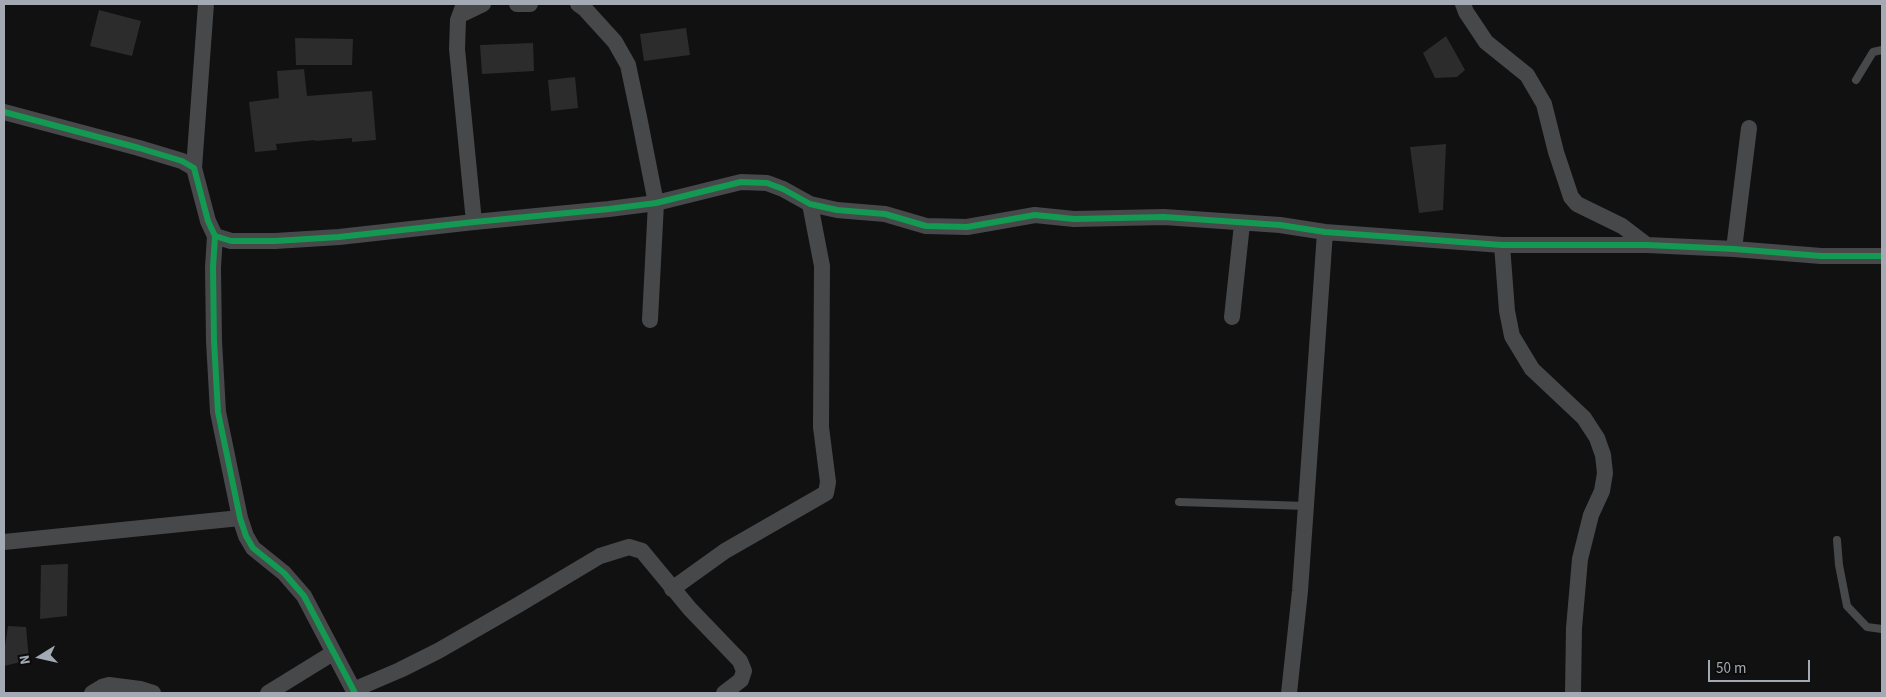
<!DOCTYPE html>
<html>
<head>
<meta charset="utf-8">
<style>
  body { margin:0 }
  #map { position:relative; width:1886px; height:697px; overflow:hidden; background:#111112; font-family:"Source Sans 3",sans-serif }
  canvas { display:block }
  .frame { position:absolute; inset:0; border:5px solid #a3aab3; pointer-events:none }
  .north { position:absolute; left:15px; top:632px; width:50px; height:50px; -webkit-text-stroke:4px #0c0c0d; paint-order:stroke; rotate:260deg; font-size:14px; font-weight:700; line-height:20px; text-align:center; color:#a3aab3 }
  .north::after { content:''; display:block; margin:auto; width:18px; height:22px; background:#a3aab3; clip-path:polygon(50% 0,100% 100%,50% 72%,0 100%) }
  .scale { position:absolute; left:1708px; top:660px; width:102px; height:22px; box-sizing:border-box; border:2px solid #a3aab3; border-top:0; padding-left:6px; font-size:15px; line-height:18px; white-space:nowrap; color:#a3aab3; -webkit-text-stroke:4px #0c0c0d; paint-order:stroke }
</style>
</head>
<body>
<div id="map">
<canvas width="1886" height="697"></canvas>
<div class="frame"></div>
<div class="north">N</div>
<div class="scale">50 m</div>
</div>
<script>
const ctx = document.querySelector('canvas').getContext('2d');
ctx.lineJoin = 'round';
function fillPath(path, color) { ctx.fillStyle = color; ctx.fill(path, 'evenodd'); }
const toPath = rows => new Path2D(rows.map(r => 'M' + r).join(''));
function trace(path, color, width, dash) { ctx.strokeStyle = color; ctx.lineWidth = width; ctx.lineCap = dash ? 'butt' : 'round'; ctx.setLineDash(dash || []); ctx.stroke(path); }
const building = toPath([
  [99,10,141,21,132,56,90,46],
  [686,28,690,55,644,61,640,34],
  [1446,36,1465,70,1457,77,1435,78,1423,53],
  [295,38,353,39,352,65,296,65],
  [533,43,534,71,482,74,480,45],
  [304,69,307,96,372,91,376,140,352,142,352,138,315,141,315,140,276,144,277,150,255,152,249,102,279,98,277,71],
  [575,77,578,108,551,111,548,80],
  [1446,144,1443,210,1419,213,1410,147],
  [68,564,67,616,40,619,41,565],
  [8,626,26,627,29,660,4,666,4,652]
]);
const lane = toPath([
  [1856,80,1873,52,1882,50],
  [1179,502,1307,506],
  [1837,540,1839,565,1847,606,1867,627,1882,629]
]);
const street = toPath([
  [464,4,458,20,457,49,474,222],
  [517,4,530,4],
  [578,4,585,9,615,42,628,65,639,117,656,203,650,320],
  [1463,4,1466,12,1486,42,1527,75,1544,104,1556,152,1571,197,1577,204,1622,226,1647,245],
  [460,15,483,4],
  [4,112,139,148,182,161,194,168,208,221,215,236,213,267,214,341,218,412,240,518,246,536,253,548,284,573,304,596,355,693],
  [194,168,206,4],
  [215,236,231,241,275,241,339,237,474,222,609,209,656,203,741,182,767,183,783,189,810,204,837,210,885,214,926,226,967,227,1035,215,1074,219,1164,217,1280,225,1325,232,1502,245,1647,245,1734,249,1821,256,1882,256],
  [1502,245,1507,311,1512,336,1532,369,1584,418,1597,438,1603,455,1605,473,1602,491,1591,515,1580,559,1574,628,1573,693],
  [1734,249,1749,128],
  [1232,317,1242,224],
  [4,542,240,518],
  [672,589,725,551,826,493,828,482,821,427,822,266,810,204],
  [353,690,400,670,438,651,518,605,600,556,629,547,642,551,690,609,740,661,744,671,741,680,724,693],
  [92,693,102,687,109,685,140,689,153,693],
  [268,693,333,653],
  [1289,693,1300,591,1325,232]
]);
const cycleway = toPath([
  [4,112,139,148,182,161,194,168,208,221,215,236,213,267,214,341,218,412,240,518,246,536,253,548,284,573,304,596,355,693],
  [215,236,231,241,275,241,339,237,474,222,609,209,656,203,741,182,767,183,783,189,810,204,837,210,885,214,926,226,967,227,1035,215,1074,219,1164,217,1280,225,1325,232,1502,245,1647,245,1734,249,1821,256,1882,256]
]);
fillPath(building, '#2c2c2d');
trace(lane, '#46484a', 8);
trace(street, '#46484a', 16);
trace(cycleway, '#139951', 6);
</script>
</body>
</html>
